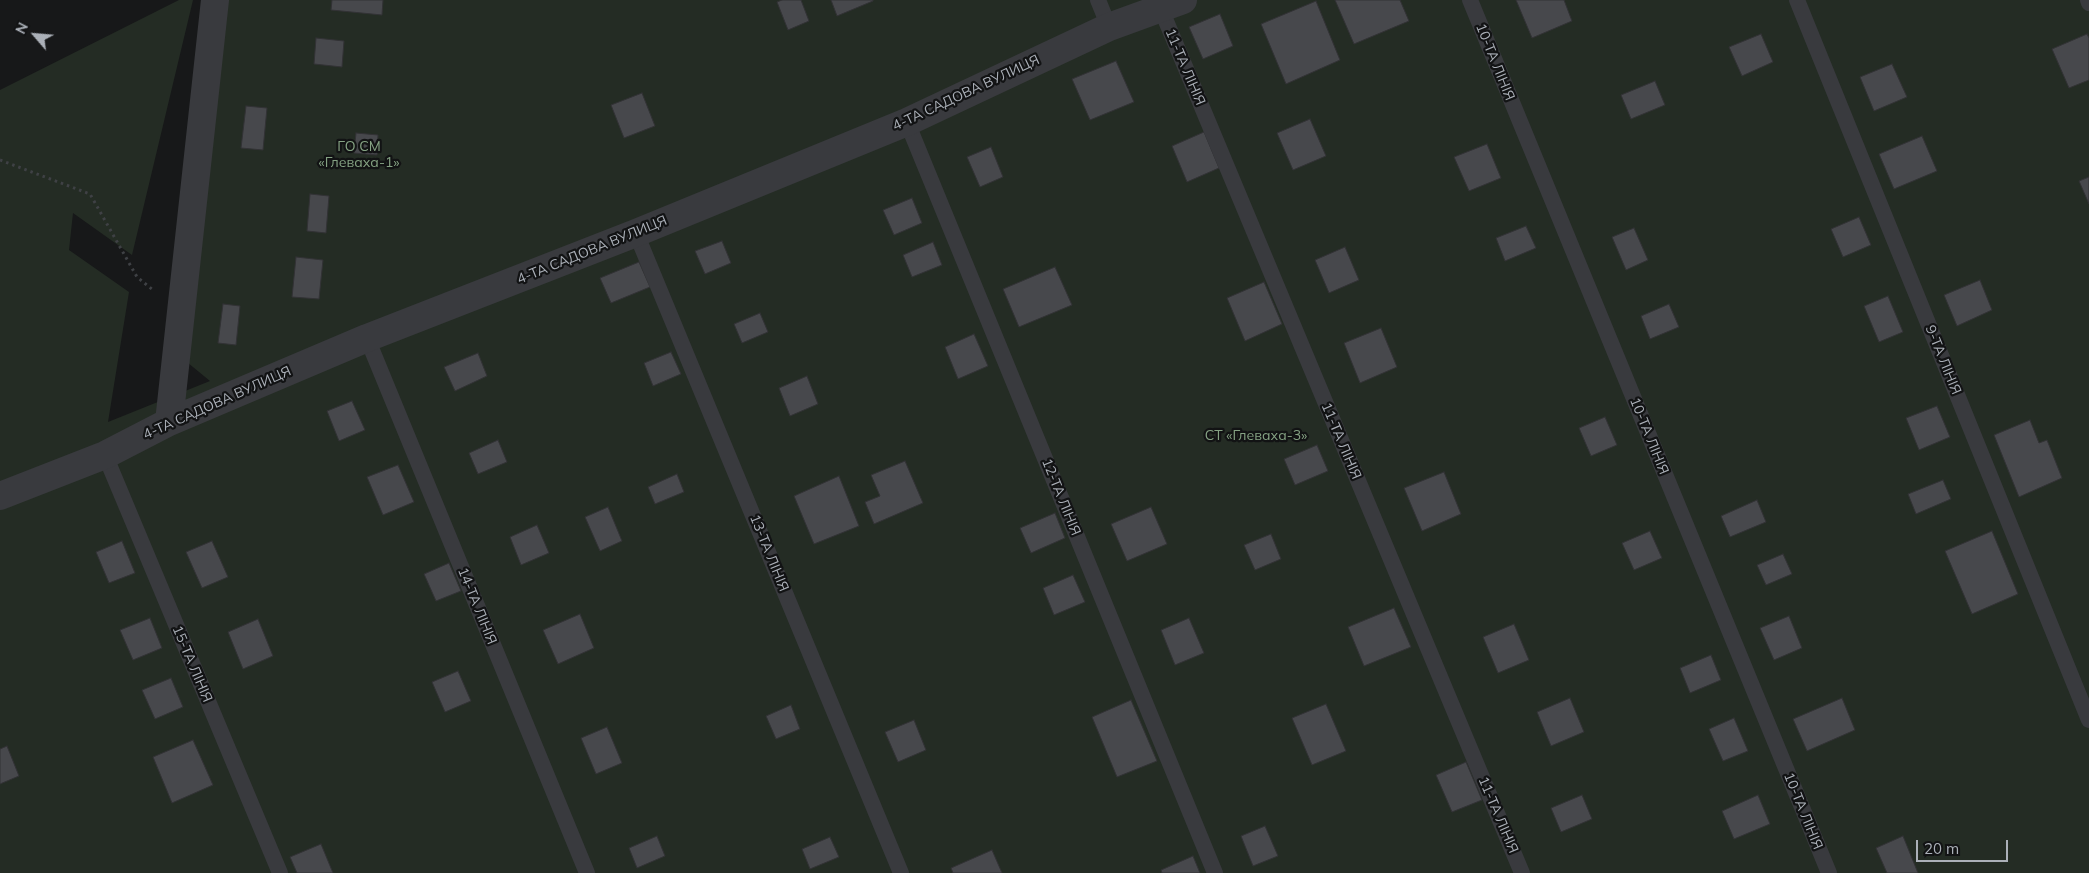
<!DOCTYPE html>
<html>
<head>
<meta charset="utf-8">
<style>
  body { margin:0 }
  #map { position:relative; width:2089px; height:873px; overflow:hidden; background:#171819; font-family:Mulish,sans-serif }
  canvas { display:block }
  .north { position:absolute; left:10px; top:10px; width:50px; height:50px; -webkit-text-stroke:4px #121314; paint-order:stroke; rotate:297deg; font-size:14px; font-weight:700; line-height:20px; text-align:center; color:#abb0b8 }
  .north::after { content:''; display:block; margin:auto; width:18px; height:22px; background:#abb0b8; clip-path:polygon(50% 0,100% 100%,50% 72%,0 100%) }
  .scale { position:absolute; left:1916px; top:840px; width:92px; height:22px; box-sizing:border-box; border:2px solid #abb0b8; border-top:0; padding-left:6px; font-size:15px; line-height:18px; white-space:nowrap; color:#abb0b8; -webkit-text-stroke:4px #121314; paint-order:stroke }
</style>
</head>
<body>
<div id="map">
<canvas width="2089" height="873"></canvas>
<div class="north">N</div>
<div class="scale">20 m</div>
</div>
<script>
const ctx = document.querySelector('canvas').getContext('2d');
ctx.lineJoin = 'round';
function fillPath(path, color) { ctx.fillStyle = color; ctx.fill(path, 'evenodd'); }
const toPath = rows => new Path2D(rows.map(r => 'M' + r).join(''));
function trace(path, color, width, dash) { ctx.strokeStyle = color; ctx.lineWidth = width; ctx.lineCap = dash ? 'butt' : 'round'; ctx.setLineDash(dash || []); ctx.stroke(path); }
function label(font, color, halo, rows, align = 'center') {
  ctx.font = font + ' Mulish,sans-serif'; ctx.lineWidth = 4.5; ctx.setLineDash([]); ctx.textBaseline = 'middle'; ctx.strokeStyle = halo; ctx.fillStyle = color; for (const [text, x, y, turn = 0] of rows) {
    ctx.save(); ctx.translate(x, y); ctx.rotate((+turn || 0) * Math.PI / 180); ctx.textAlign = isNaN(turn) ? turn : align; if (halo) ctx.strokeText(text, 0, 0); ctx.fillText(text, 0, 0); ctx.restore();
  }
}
const green = toPath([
  [179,0,193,0,132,255,73,213,69,250,129,292,108,422,210,381,182,358,219,0,2089,0,2089,873,0,873,0,90]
]);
const building = toPath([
  [332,0,383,0,382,15,331,10,332,0],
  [782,0,801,0,809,21,788,30,777,2,782,0],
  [831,0,873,0,873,1,837,16,831,0],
  [1335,0,1400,0,1409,21,1354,44,1335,0],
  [1516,0,1564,0,1572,21,1532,38,1516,0],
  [1316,1,1340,60,1286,84,1261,24,1316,1],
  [1220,14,1233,46,1203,59,1189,27,1220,14],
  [1761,34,1773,62,1742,76,1729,47,1761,34],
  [2087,34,2089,38,2089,80,2069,88,2052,49,2087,34],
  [316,38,344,41,342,67,314,64,316,38],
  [1116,61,1134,102,1090,120,1072,79,1116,61],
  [1892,64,1907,97,1874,111,1860,77,1892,64],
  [1655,81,1665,105,1631,119,1621,95,1655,81],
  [642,93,655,126,624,138,611,105,642,93],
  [246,106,267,108,263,150,241,148,246,106],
  [1310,119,1326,156,1293,170,1277,133,1310,119],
  [1204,132,1219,168,1187,182,1172,146,1204,132],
  [356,133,378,135,377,155,354,153,356,133],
  [1922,136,1937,171,1894,189,1879,154,1922,136],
  [1487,144,1501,178,1469,191,1454,157,1487,144],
  [991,147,1003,177,980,187,967,157,991,147],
  [2089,177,2089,204,2079,181,2089,177],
  [310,194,329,196,326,233,307,231,310,194],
  [912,198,922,223,894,235,883,210,912,198],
  [1859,217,1871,245,1843,257,1831,229,1859,217],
  [1526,226,1536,248,1505,261,1496,238,1526,226],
  [1634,228,1648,260,1626,270,1612,237,1634,228],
  [722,241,731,263,705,274,695,251,722,241],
  [933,242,942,265,912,277,903,255,933,242],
  [1345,247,1359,280,1329,293,1315,260,1345,247],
  [296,257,323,260,319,299,292,297,296,257],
  [639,262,650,287,611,303,600,278,639,262],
  [1055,267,1072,305,1019,327,1003,289,1055,267],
  [1980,280,1992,310,1957,326,1944,295,1980,280],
  [1264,282,1282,324,1245,341,1227,298,1264,282],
  [1888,296,1903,332,1879,342,1864,306,1888,296],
  [223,304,240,306,236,345,218,343,223,304],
  [1669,304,1679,327,1650,339,1641,316,1669,304],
  [760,313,768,332,742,343,734,324,760,313],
  [1381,328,1397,367,1360,383,1344,343,1381,328],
  [974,334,988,366,958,379,945,347,974,334],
  [671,352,681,374,653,386,644,363,671,352],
  [478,353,487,376,455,391,444,367,478,353],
  [807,376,818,404,790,416,779,388,807,376],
  [352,401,365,430,339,441,327,411,352,401],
  [1937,406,1950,437,1919,450,1906,418,1937,406],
  [1605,417,1617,445,1591,456,1579,428,1605,417],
  [2030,420,2039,443,2047,440,2062,478,2019,497,1994,435,2030,420],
  [498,440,507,462,478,474,469,453,498,440],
  [1317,445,1328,471,1295,485,1284,459,1317,445],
  [905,461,923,503,874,524,865,502,880,496,871,475,905,461],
  [398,465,414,502,383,515,367,477,398,465],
  [1444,472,1461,514,1422,531,1404,488,1444,472],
  [677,474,684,492,655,504,648,487,677,474],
  [839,476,859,526,814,544,794,496,839,476],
  [1943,480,1951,499,1916,514,1908,494,1943,480],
  [1757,500,1766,522,1730,537,1721,516,1757,500],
  [608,507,622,541,600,551,585,517,608,507],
  [1151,507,1167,544,1127,561,1111,524,1151,507],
  [1055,513,1065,538,1031,553,1020,528,1055,513],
  [537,525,549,553,521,565,510,537,537,525],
  [1650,531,1662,558,1634,570,1622,543,1650,531],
  [1992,531,2018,594,1972,614,1945,551,1992,531],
  [1271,534,1281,559,1255,570,1244,545,1271,534],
  [122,541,135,573,109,583,96,552,122,541],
  [212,541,228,577,202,588,186,552,212,541],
  [1783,554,1792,574,1766,585,1757,565,1783,554],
  [449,563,461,591,436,601,424,574,449,563],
  [1073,575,1085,602,1054,615,1043,588,1073,575],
  [1394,608,1411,647,1364,666,1348,627,1394,608],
  [580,614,594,648,558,664,543,630,580,614],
  [1789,616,1802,648,1774,660,1760,628,1789,616],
  [150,618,162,648,133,660,120,630,150,618],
  [1189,618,1204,653,1175,665,1161,630,1189,618],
  [258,619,273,656,243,669,228,632,258,619],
  [1514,624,1529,660,1498,673,1483,637,1514,624],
  [1711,655,1721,680,1690,693,1680,668,1711,655],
  [458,671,471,701,445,712,432,682,458,671],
  [171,678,183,707,155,719,142,690,171,678],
  [1570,698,1584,732,1551,746,1537,712,1570,698],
  [1842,698,1855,730,1807,751,1793,719,1842,698],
  [1131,700,1157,761,1117,777,1092,717,1131,700],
  [1326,704,1346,751,1312,765,1292,718,1326,704],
  [791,705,800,729,776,739,766,716,791,705],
  [1734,718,1748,751,1723,761,1709,729,1734,718],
  [914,720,926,750,898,762,885,732,914,720],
  [607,727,622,763,596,774,581,738,607,727],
  [193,740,213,785,172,803,153,757,193,740],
  [7,746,19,776,0,784,0,749,7,746],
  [1466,762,1482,800,1452,812,1436,775,1466,762],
  [1582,795,1592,819,1561,832,1551,808,1582,795],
  [1758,795,1770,824,1734,839,1722,811,1758,795],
  [1265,826,1278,856,1253,866,1241,836,1265,826],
  [657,836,665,856,637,868,629,848,657,836],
  [1903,836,1918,873,1887,873,1876,848,1903,836],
  [830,837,839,857,810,869,802,849,830,837],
  [321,844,333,873,297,873,290,857,321,844],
  [992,850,1002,873,953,873,951,868,992,850],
  [1193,856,1200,873,1162,873,1161,870,1193,856]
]);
const path = toPath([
  [0,160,90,194,137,277,153,290]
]);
const lane = toPath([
  [1098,0,1109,27],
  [1470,0,1829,873],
  [1797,0,2089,720],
  [2088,0,2089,3],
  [1161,9,1522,873],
  [907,122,1215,873],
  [636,233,901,873],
  [367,338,587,873],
  [105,455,280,873]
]);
const street = toPath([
  [169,422,215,0],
  [0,496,105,455,169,422,367,338,636,233,907,122,1109,27,1183,0]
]);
const streetNames = [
  ["10-ТА ЛІНІЯ",1495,62,68],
  ["11-ТА ЛІНІЯ",1185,67,67],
  ["4-ТА САДОВА ВУЛИЦЯ",966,93,-25],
  ["4-ТА САДОВА ВУЛИЦЯ",592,250,-22],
  ["9-ТА ЛІНІЯ",1943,360,68],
  ["4-ТА САДОВА ВУЛИЦЯ",217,403,-24],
  ["10-ТА ЛІНІЯ",1649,436,68],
  ["11-ТА ЛІНІЯ",1341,441,67],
  ["12-ТА ЛІНІЯ",1061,497,68],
  ["13-ТА ЛІНІЯ",769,553,68],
  ["14-ТА ЛІНІЯ",477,606,68],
  ["15-ТА ЛІНІЯ",192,664,67],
  ["10-ТА ЛІНІЯ",1803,811,68],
  ["11-ТА ЛІНІЯ",1498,815,67]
];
const parkNames = [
  ["ГО СМ",359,147],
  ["«Глеваха-1»",359,163],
  ["СТ «Глеваха-3»",1256,436]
];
fillPath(green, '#242c24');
fillPath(building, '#47484c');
trace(building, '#323235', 1);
trace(path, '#3f4145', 3, [2.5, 4]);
trace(lane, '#393a3e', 16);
trace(street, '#393a3e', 28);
label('14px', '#abb0b8', '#121314', streetNames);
label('14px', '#85a283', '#121314', parkNames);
</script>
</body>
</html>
